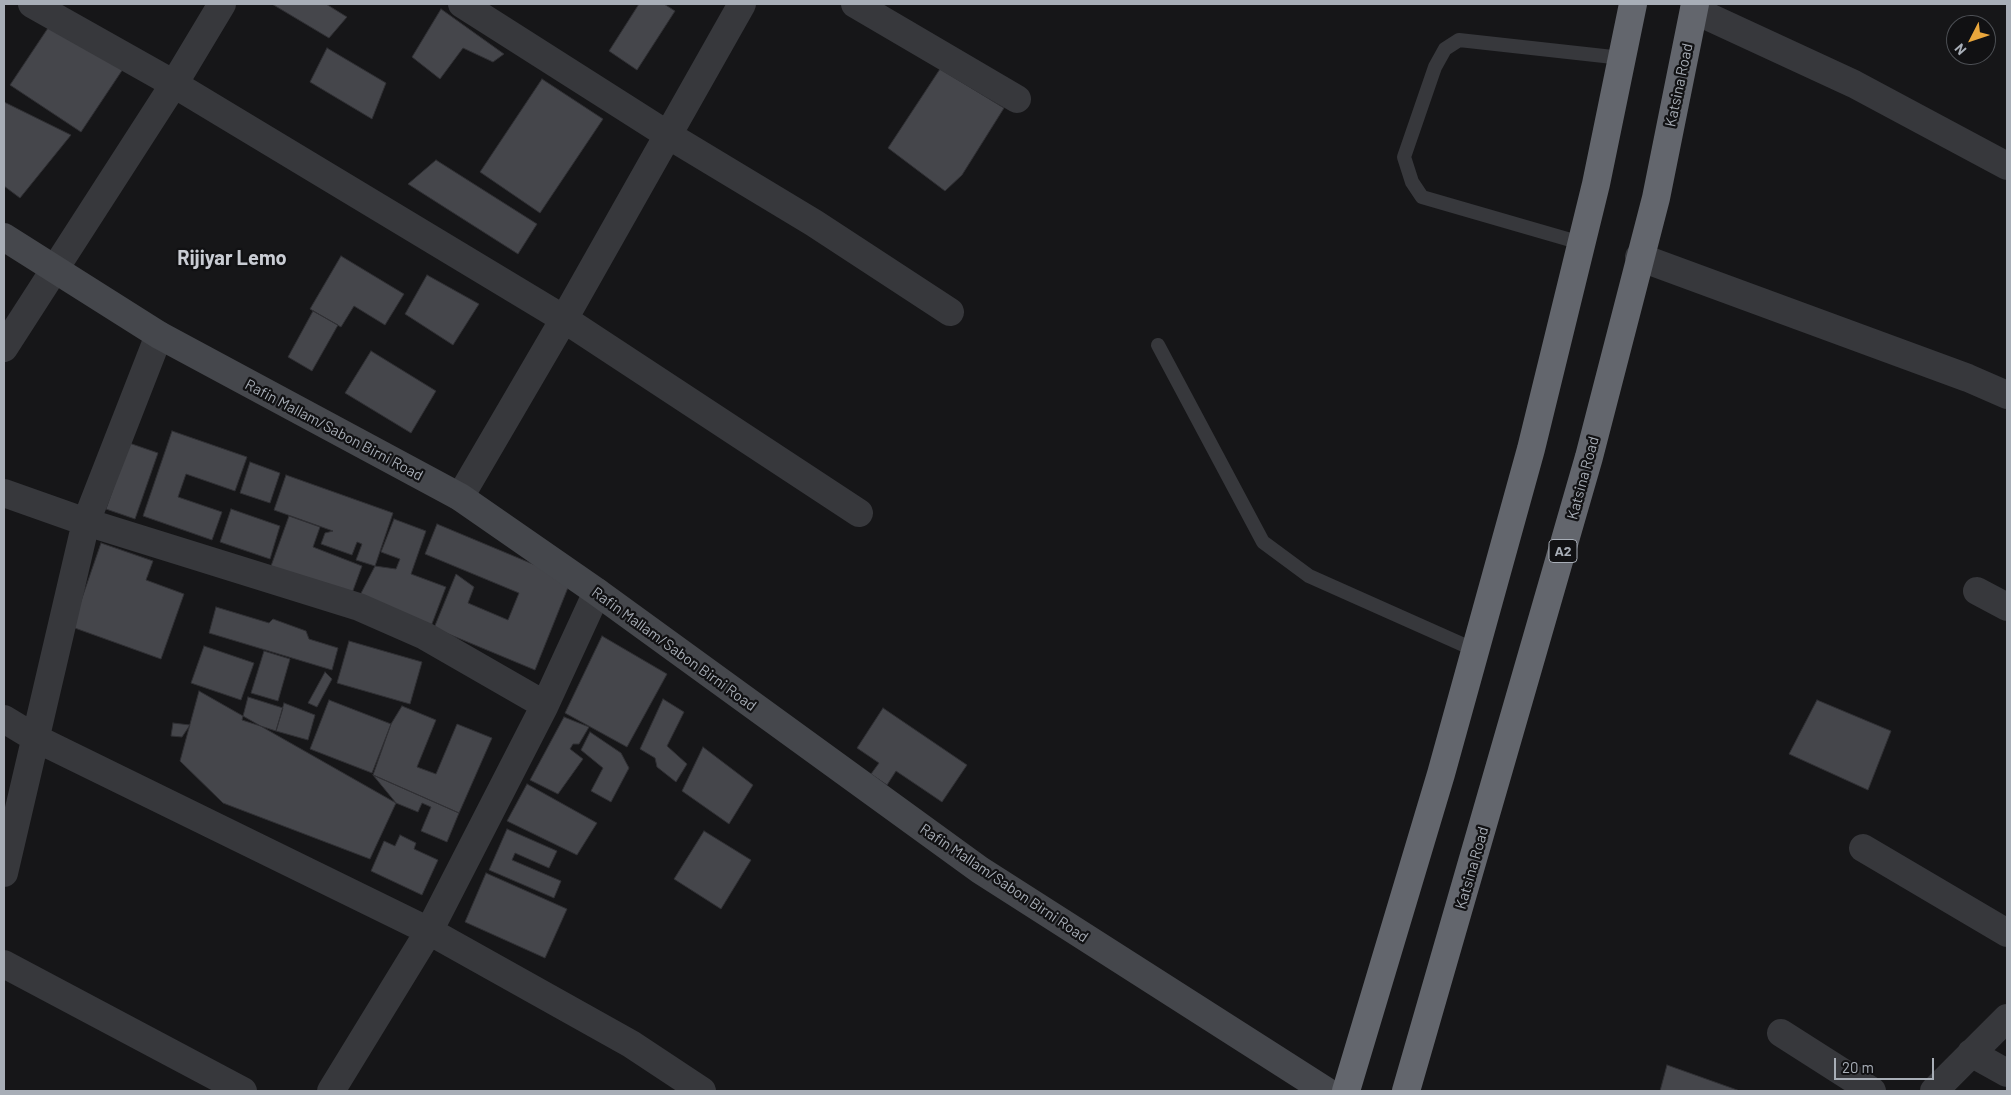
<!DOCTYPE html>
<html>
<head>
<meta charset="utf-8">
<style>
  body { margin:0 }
  #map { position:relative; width:2011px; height:1095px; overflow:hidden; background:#161618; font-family:Barlow,sans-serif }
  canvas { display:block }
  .frame { position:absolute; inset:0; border:5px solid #a8aeb7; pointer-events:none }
  .north { position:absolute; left:1946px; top:15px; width:50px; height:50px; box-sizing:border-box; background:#111113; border:1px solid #4d5055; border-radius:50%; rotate:229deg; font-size:14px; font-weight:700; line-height:20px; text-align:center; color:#a8aeb7 }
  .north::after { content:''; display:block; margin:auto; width:18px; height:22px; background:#eaa73c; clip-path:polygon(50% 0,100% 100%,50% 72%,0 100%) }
  .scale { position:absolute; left:1834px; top:1058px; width:100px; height:22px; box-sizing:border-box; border:2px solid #a8aeb7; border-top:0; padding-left:6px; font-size:15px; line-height:18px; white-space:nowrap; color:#a8aeb7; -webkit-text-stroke:4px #111113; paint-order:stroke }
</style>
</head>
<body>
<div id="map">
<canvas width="2011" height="1095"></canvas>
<div class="frame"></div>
<div class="north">N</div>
<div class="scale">20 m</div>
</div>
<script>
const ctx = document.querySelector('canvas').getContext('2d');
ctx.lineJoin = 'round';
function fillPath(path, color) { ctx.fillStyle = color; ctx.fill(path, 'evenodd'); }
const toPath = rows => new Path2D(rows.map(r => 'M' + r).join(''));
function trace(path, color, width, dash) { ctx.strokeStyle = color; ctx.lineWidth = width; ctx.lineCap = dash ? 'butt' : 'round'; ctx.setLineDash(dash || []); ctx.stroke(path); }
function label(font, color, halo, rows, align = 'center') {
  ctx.font = font + ' Barlow,sans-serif'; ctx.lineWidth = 4.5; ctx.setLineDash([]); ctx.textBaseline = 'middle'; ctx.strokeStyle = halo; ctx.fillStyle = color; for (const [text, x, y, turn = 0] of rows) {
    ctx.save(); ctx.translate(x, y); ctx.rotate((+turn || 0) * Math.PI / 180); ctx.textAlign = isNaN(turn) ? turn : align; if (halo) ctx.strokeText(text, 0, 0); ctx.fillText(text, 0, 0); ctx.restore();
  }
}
const building = toPath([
  [272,4,326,4,347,17,329,38,272,4],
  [639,4,664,4,675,11,637,70,609,51,639,4],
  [441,9,504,54,493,62,463,48,440,79,412,57,441,9],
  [50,25,125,66,81,132,10,85,50,25],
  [327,48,386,83,372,119,310,82,327,48],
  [940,69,1004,108,962,175,945,191,888,148,940,69],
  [542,79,603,119,540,213,480,172,542,79],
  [4,102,71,135,20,198,4,186,4,102],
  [436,160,537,224,518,254,408,184,436,160],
  [341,256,404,294,385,325,354,306,341,327,310,309,341,256],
  [427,275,479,304,453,345,405,314,427,275],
  [313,311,338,325,312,371,288,357,313,311],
  [371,351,436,391,411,433,345,393,371,351],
  [172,431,247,457,235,491,186,474,178,497,222,512,212,540,143,516,172,431],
  [129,443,158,453,135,519,106,509,129,443],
  [250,462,280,473,270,503,240,493,250,462],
  [286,475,393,513,375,566,356,560,362,544,357,542,352,555,321,544,325,533,333,531,274,510,286,475],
  [231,509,280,526,270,559,220,542,231,509],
  [289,516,320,527,313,547,362,566,351,596,271,566,289,516],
  [394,519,426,531,411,574,446,587,430,629,357,601,375,566,396,569,400,559,381,552,394,519],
  [437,524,571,580,535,670,434,628,456,574,474,587,468,603,508,620,519,593,425,554,437,524],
  [101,543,153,561,146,580,184,594,161,659,72,627,101,543],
  [216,607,269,623,273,619,306,631,309,639,338,648,332,670,209,633,216,607],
  [602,636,667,674,627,747,565,713,602,636],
  [349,641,422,662,410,704,337,683,349,641],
  [204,646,254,663,241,700,191,683,204,646],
  [264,651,290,659,278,701,251,693,264,651],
  [325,672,332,679,317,707,308,703,325,672],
  [199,691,396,803,370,859,223,803,180,761,199,691],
  [248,697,283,708,276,731,242,720,248,697],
  [663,699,684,712,667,746,687,764,676,782,657,767,655,758,640,749,663,699],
  [329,700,391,724,372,773,310,749,329,700],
  [1817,700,1891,731,1868,790,1789,754,1817,700],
  [284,703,315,715,308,740,276,731,284,703],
  [402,706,436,720,417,767,436,774,457,724,492,738,459,813,373,775,391,724,402,706],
  [883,708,967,765,942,802,896,771,887,785,871,774,879,763,857,748,883,708],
  [564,717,589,727,579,744,573,744,570,749,583,759,558,794,530,780,564,717],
  [173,723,190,725,182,737,171,736,173,723],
  [590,732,621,753,629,768,611,802,591,791,603,768,581,750,590,732],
  [703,747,753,785,729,824,682,791,703,747],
  [373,775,459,813,447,842,421,831,431,807,422,803,418,812,396,803,373,775],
  [527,784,597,823,577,855,507,821,527,784],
  [507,829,557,851,549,868,515,853,512,860,561,881,554,898,489,870,507,829],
  [704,831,751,860,721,909,674,879,704,831],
  [400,835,416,843,414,849,438,860,422,895,371,871,384,841,395,846,400,835],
  [486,873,567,909,545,958,465,922,486,873],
  [1667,1065,1740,1091,1660,1091,1667,1065]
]);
const lane = toPath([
  [1581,243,1422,197,1412,182,1404,157,1435,67,1445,49,1459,40,1622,58],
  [1158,345,1263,542,1309,576,1475,650]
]);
const street = toPath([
  [32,4,174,84,564,319,859,513],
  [462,4,668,135,814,223,950,312],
  [855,4,1017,99],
  [1694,10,1854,84,2007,166],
  [1639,257,1968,378,2007,395],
  [4,348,174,84,222,4],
  [4,493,86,522,359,607,425,636,545,705],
  [460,497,564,319,742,4],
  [1977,591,2007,607],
  [4,719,37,739,429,931,631,1044,702,1091],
  [1863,848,2007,933],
  [4,873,86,522,159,335],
  [4,964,243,1091],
  [1781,1033,1872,1091],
  [1971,1053,2007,1073],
  [331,1091,429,931,545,705,597,592],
  [1934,1091,2007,1018]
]);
const secondary = toPath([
  [4,237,159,335,460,497,597,592,980,870,1326,1091]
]);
const highway = toPath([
  [1346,1091,1441,774,1531,449,1596,184,1633,4],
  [1406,1091,1589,457,1656,198,1695,4]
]);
const shields = [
  [1563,551,28]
];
const shieldNames = [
  ["A2",1563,551]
];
const streetNames = [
  ["Katsina Road",1679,85,-78],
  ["Rafin Mallam/Sabon Birni Road",334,430,28],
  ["Katsina Road",1583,478,-75],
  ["Rafin Mallam/Sabon Birni Road",674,649,36],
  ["Katsina Road",1472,868,-74],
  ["Rafin Mallam/Sabon Birni Road",1004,883,34]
];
const districtNames = [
  ["Rijiyar Lemo",232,258]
];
fillPath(building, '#45464b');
trace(building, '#303034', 1);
trace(lane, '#37383c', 14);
trace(street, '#37383c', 28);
trace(secondary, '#45474c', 28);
trace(highway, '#63666d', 28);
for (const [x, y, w] of shields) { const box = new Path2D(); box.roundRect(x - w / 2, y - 11.5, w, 23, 4); ctx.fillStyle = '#111113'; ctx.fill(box); trace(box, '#a8aeb7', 1); }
label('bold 14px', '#a8aeb7', null, shieldNames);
label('15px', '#a8aeb7', '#111113', streetNames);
label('bold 20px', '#c9ccd3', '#111113', districtNames);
</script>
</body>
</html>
